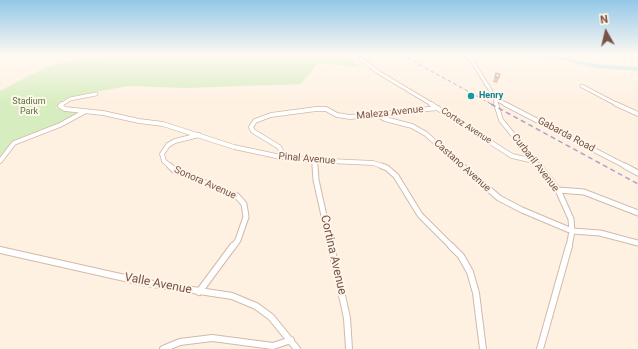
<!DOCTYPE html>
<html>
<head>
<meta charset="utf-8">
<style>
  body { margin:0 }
  #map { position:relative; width:638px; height:349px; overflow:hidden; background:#fef1e2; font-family:Roboto,sans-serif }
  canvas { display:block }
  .north { position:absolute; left:586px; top:12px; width:40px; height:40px; -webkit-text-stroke:3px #fff5ea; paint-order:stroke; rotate:352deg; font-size:11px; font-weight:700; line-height:16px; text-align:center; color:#785346 }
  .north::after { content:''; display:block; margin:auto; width:14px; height:18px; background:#785346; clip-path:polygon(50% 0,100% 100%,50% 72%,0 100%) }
</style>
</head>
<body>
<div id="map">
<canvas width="638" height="349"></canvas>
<div class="north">N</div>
</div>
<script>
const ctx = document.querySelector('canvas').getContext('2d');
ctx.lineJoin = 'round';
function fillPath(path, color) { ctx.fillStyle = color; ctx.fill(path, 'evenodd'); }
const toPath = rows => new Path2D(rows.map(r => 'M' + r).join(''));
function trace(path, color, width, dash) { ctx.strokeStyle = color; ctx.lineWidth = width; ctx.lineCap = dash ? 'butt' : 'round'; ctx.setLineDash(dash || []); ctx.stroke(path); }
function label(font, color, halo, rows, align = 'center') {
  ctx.font = font + ' Roboto,sans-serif'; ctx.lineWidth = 4; ctx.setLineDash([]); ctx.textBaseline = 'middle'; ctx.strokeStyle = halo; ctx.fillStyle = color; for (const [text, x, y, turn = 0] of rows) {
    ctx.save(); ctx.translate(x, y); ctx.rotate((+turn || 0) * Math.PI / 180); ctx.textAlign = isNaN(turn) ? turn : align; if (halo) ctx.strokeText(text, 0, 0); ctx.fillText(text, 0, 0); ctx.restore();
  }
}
const green = toPath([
  [104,55,347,55,360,67,318,63,301,84,186,88,128,86,74,96,59,102,56,108,78,112,73,114,77,115,55,126,13,142,0,158,0,91,40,70,53,65]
]);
const river = toPath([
  [539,55,551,55,596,64,638,67,638,71,596,68,539,55]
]);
const minorFar3 = toPath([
  [466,55,472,61,494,96,497,105],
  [631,55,638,56],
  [360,58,378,72,433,105],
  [582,86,618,105],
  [494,98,507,105],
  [61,105,70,99,96,94]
]);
const minorFar2 = toPath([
  [62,104,60,106,65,109,103,113,139,121,163,124,234,147,281,157,308,160,373,163,385,167],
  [431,104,512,156,534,161],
  [496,104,501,120,539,167],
  [505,104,627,167],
  [616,104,638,114],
  [378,115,385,119,412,126,426,134,463,167],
  [281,157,283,154,279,147,253,131,251,127,255,121,271,115,316,109,326,109,337,115,350,117,438,108],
  [0,161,14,143,60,125,84,112],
  [314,161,315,167],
  [171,167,164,161,162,154,168,145,175,141,199,135]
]);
const minorFar1 = toPath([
  [170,166,174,170,237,196,244,204,246,217,238,240,233,247],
  [315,166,316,180,331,247],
  [382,166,387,168,396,176,420,215,452,247],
  [462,166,499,198,522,210,572,231,600,233,638,243],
  [539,166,558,190,571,219,572,231,569,247],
  [625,166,638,173],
  [558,190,584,192,638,213]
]);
const minor = toPath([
  [331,246,347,318,349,349],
  [451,246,461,256,470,272,476,293,483,349],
  [0,250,147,283,232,296,256,306,271,317,297,349],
  [199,292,233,246],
  [163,349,180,342,212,338,273,346,291,340],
  [540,349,569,246]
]);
const railFar1 = toPath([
  [402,55,493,105]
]);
const rail = toPath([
  [491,104,638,184]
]);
const wall = toPath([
  [496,73,499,78,497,83,493,82]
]);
const building = toPath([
  [496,73,500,74,499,78,495,77,496,73]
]);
const markers = [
  [471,96,4,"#0f9aa8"]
];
const farCulturenames = [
  ["Henry",479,96]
];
const farParknames = [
  ["Stadium",29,102],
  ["Park",29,112]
];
const farStreetnames = [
  ["Cortez Avenue",466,126,33]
];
const streetNames = [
  ["Maleza Avenue",390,113,-6],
  ["Gabarda Road",566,135,28],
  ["Pinal Avenue",307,159,5],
  ["Curbaril Avenue",535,163,52],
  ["Castano Avenue",462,166,42],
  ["Sonora Avenue",205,183,24]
];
const nearStreetnames = [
  ["Cortina Avenue",333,255,77],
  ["Valle Avenue",158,284,11]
];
fillPath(green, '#d6edbf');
fillPath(river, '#b5e7e9');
trace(minorFar3, '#d2b9aa', 4.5);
trace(minorFar2, '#d2b9aa', 5.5);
trace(minorFar1, '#d2b9aa', 7);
trace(minor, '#d2b9aa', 8);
trace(minorFar3, '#fff', 3);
trace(minorFar2, '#fff', 4);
trace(minorFar1, '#fff', 5);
trace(minor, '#fff', 6);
trace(railFar1, '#b2a0c9', 1, [4, 2.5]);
trace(rail, '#b2a0c9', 1.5, [5, 3.5]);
fillPath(wall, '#d4ae9d');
fillPath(building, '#f6cab7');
trace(building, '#ac8d80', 1);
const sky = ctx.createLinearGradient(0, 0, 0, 104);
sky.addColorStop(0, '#93c8e8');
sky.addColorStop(0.53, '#fff9f2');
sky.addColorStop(1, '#fff9f200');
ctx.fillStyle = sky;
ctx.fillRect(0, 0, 638, 104);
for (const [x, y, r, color] of markers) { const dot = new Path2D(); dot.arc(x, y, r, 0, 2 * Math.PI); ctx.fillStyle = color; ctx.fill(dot); trace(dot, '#fff5ea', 1.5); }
label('bold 9px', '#0d838f', '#fff5ea', farCulturenames, 'left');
label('9px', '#52793b', '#fff5ea', farParknames);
label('9px', '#785346', '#fff5ea', farStreetnames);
label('10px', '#785346', '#fff5ea', streetNames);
label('12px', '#785346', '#fff5ea', nearStreetnames);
</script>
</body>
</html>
